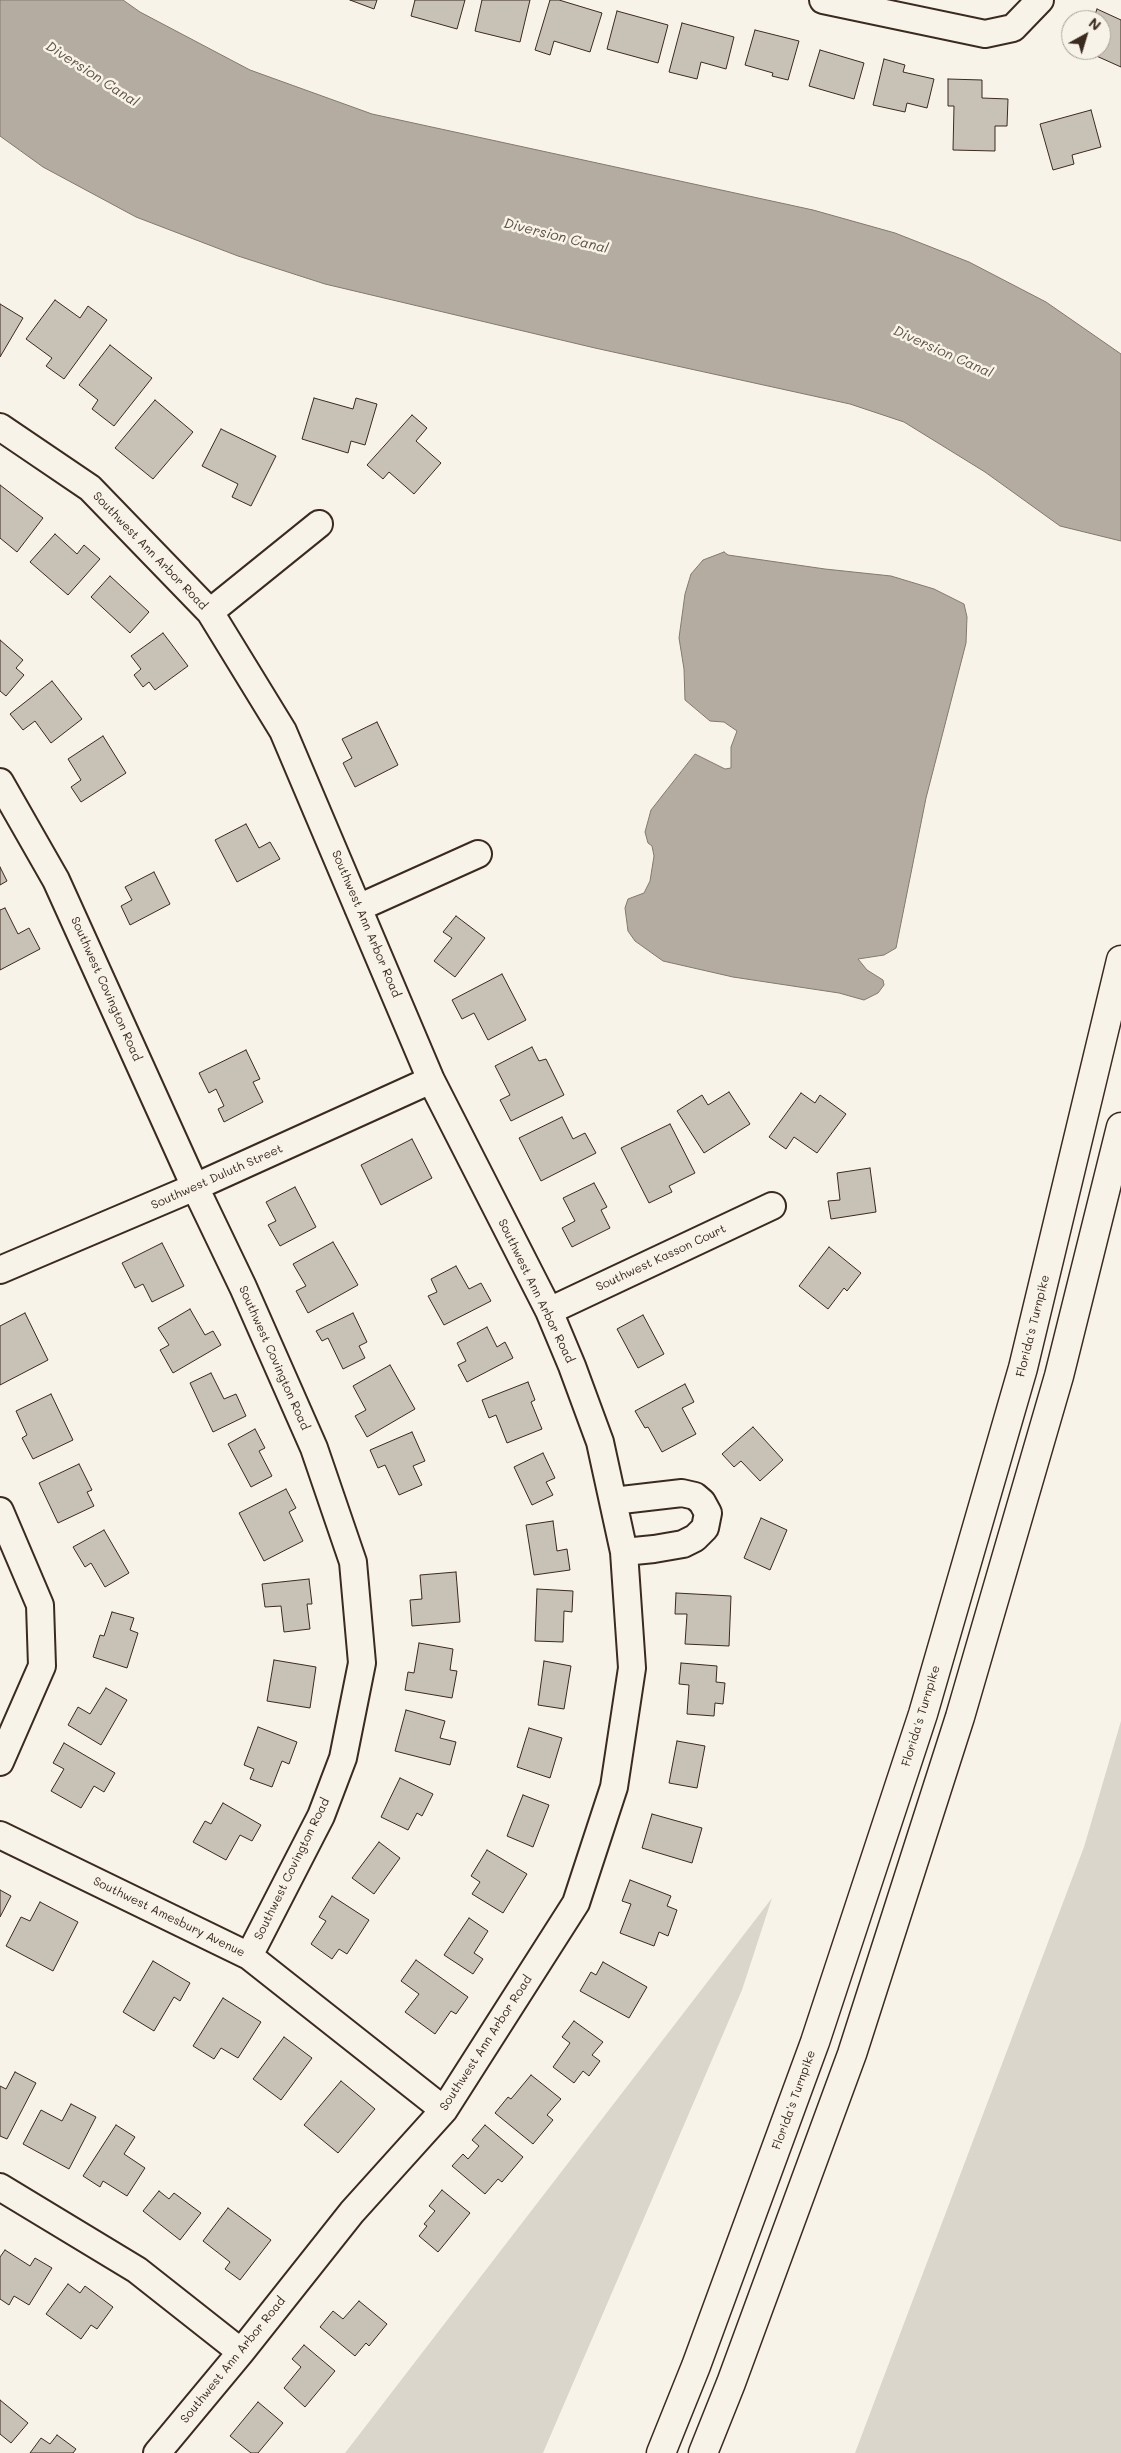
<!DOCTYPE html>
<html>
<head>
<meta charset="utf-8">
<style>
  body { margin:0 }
  #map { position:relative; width:1121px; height:2453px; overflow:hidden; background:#f7f3e8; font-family:Mali,sans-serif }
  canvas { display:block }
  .north { position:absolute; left:1061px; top:10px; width:50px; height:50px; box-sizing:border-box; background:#f7f3e8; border:1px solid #aca397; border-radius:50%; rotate:39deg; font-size:14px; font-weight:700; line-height:20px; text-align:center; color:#3b2a1e }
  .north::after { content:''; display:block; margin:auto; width:18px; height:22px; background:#3b2a1e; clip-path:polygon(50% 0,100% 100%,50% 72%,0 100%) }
</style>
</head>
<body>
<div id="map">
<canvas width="1121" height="2453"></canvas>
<div class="north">N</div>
</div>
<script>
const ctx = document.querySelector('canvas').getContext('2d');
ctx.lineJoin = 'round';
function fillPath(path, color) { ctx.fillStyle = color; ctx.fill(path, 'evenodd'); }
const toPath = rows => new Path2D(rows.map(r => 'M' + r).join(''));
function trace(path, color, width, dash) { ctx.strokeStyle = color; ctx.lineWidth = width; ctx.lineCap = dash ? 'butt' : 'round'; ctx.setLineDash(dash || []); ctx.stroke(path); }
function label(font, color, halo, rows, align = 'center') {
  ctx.font = font + ' Mali,sans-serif'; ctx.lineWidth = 5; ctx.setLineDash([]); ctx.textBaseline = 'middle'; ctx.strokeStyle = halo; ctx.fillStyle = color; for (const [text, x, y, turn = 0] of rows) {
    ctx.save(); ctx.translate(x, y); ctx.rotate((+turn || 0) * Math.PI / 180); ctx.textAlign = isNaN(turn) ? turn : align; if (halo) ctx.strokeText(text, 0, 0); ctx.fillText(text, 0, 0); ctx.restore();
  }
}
const green = toPath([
  [1121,1721,1121,2453,855,2453,1084,1847],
  [772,1898,742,1990,543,2453,345,2453]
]);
const water = toPath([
  [0,0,123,0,140,12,250,70,372,114,813,210,895,233,969,262,1046,302,1121,354,1121,541,1060,526,985,472,904,422,850,404,595,348,325,284,238,256,136,217,43,167,0,136,0,0],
  [724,552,728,555,825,569,891,576,934,589,964,604,967,617,966,643,926,798,896,948,884,955,858,959,867,970,883,980,884,985,878,993,864,1000,839,993,733,977,663,961,635,941,628,931,625,908,628,899,644,893,650,881,654,856,652,846,648,843,645,832,651,810,695,754,725,769,731,768,731,747,737,731,724,722,710,721,685,700,684,669,679,638,685,594,691,574,703,560,724,552]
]);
const building = toPath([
  [350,0,377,0,374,9,350,0],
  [415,0,465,0,457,29,411,16,415,0],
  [482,0,530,0,520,42,475,31,482,0],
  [550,0,559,0,602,13,590,52,554,41,550,55,535,50,550,0],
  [1097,9,1121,20,1121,67,1092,54,1093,50,1101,50,1101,20,1093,20,1097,9],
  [617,11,668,25,658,63,607,49,617,11],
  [682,23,734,37,726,69,701,62,697,79,669,72,682,23],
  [755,30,799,41,788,80,772,76,773,73,745,65,755,30],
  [820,50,864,63,854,99,809,86,820,50],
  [884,59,905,65,903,72,934,79,927,108,907,103,905,112,873,105,884,59],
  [948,79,982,80,982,98,1008,99,1007,126,995,126,995,151,953,150,954,106,948,106,948,79],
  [1091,110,1101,147,1072,155,1074,164,1053,170,1040,124,1091,110],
  [55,300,80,318,88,306,107,320,64,379,46,366,52,358,26,339,55,300],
  [0,304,23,318,0,357,0,304],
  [110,345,152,378,114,426,92,409,98,400,79,385,110,345],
  [314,398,353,409,356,398,377,404,365,445,351,441,348,453,302,439,314,398],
  [155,400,193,432,153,479,115,448,155,400],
  [412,415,427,428,416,441,441,463,414,494,389,472,383,479,367,465,412,415],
  [221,429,276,456,251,506,232,497,238,484,202,466,221,429],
  [0,485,43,518,17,552,0,538,0,485],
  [55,534,77,554,84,545,100,559,68,595,30,562,55,534],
  [110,576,149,612,130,633,91,597,110,576],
  [163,633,188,666,155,690,149,682,143,687,134,675,141,669,131,656,163,633],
  [0,640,23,660,16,668,24,675,6,696,0,691,0,640],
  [52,681,82,719,51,743,35,721,23,730,10,714,52,681],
  [377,722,398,765,355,787,343,763,352,758,342,739,377,722],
  [103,736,126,773,81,802,71,787,81,780,68,759,103,736],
  [246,824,259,848,270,842,280,859,237,882,215,840,246,824],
  [0,867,7,881,0,885,0,867],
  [154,872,170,904,130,925,121,906,132,900,125,887,154,872],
  [5,908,18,934,29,928,40,949,0,970,0,910,5,908],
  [456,916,485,938,455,977,434,961,452,938,443,932,456,916],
  [502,974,526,1020,488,1040,474,1013,462,1019,452,1000,502,974],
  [532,1047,539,1061,546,1059,564,1095,511,1121,500,1100,510,1095,495,1066,532,1047],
  [246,1050,260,1079,253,1082,263,1102,224,1122,218,1109,224,1106,216,1089,209,1093,199,1073,246,1050],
  [729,1092,750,1124,704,1153,677,1111,702,1095,708,1105,729,1092],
  [801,1093,815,1103,820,1095,846,1114,817,1153,794,1137,786,1149,769,1137,801,1093],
  [562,1117,573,1139,585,1133,596,1153,541,1181,519,1138,562,1117],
  [670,1124,695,1173,669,1186,672,1192,649,1203,621,1148,670,1124],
  [412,1139,432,1178,381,1205,361,1165,412,1139],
  [870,1168,876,1212,831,1219,828,1201,840,1200,837,1173,870,1168],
  [594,1183,607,1207,601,1210,610,1228,572,1247,562,1228,575,1221,563,1198,594,1183],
  [295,1187,316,1227,280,1246,268,1225,276,1221,266,1202,295,1187],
  [333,1242,358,1285,308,1313,296,1291,306,1286,293,1264,333,1242],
  [162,1243,184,1286,152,1302,143,1284,135,1288,122,1263,162,1243],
  [829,1247,861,1273,847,1291,844,1288,828,1309,799,1286,829,1247],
  [456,1266,469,1289,481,1283,491,1301,444,1325,428,1296,437,1292,431,1279,456,1266],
  [190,1309,205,1335,213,1331,221,1345,173,1373,160,1350,169,1345,158,1328,190,1309],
  [25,1313,48,1360,0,1385,0,1326,25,1313],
  [353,1313,367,1342,359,1346,365,1358,343,1369,328,1338,322,1341,316,1331,353,1313],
  [643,1315,664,1354,638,1368,617,1329,643,1315],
  [487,1327,497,1347,505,1342,513,1358,467,1382,458,1365,466,1361,457,1343,487,1327],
  [390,1365,415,1409,367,1437,355,1416,366,1410,353,1386,390,1365],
  [211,1373,224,1399,236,1394,246,1416,213,1432,190,1383,211,1373],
  [528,1382,535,1400,531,1402,542,1429,507,1443,496,1415,489,1418,482,1400,528,1382],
  [685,1384,694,1402,682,1408,696,1434,662,1452,648,1427,645,1428,635,1411,685,1384],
  [51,1394,73,1440,33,1459,22,1438,27,1435,16,1411,51,1394],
  [753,1427,783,1460,760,1481,741,1461,734,1467,722,1454,753,1427],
  [255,1429,265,1448,259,1451,272,1476,251,1487,228,1444,255,1429],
  [412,1432,425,1461,413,1466,422,1485,399,1495,385,1465,378,1468,370,1450,412,1432],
  [543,1453,555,1478,546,1482,553,1495,532,1505,514,1467,543,1453],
  [79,1464,92,1490,87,1492,94,1506,58,1523,39,1483,79,1464],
  [286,1489,296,1508,289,1512,303,1541,264,1561,239,1513,286,1489],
  [761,1518,787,1530,770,1570,744,1558,761,1518],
  [553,1521,557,1551,567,1549,570,1570,534,1575,526,1525,553,1521],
  [104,1530,129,1573,105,1587,91,1563,85,1567,73,1547,104,1530],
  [456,1572,460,1622,412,1626,410,1600,422,1599,420,1575,456,1572],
  [309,1579,312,1604,307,1604,310,1629,284,1632,281,1606,265,1607,262,1584,309,1579],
  [537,1589,573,1591,572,1612,564,1611,563,1642,535,1641,537,1589],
  [676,1593,731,1596,729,1646,685,1644,687,1614,675,1614,676,1593],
  [112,1612,134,1618,130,1630,138,1633,127,1668,93,1657,100,1635,104,1636,112,1612],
  [419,1643,453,1649,450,1670,457,1671,452,1698,405,1690,408,1672,414,1673,419,1643],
  [274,1660,316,1667,310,1708,267,1701,274,1660],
  [544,1661,571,1666,564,1709,538,1705,544,1661],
  [681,1663,717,1666,716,1682,725,1683,723,1704,715,1703,714,1716,687,1714,689,1685,679,1684,681,1663],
  [106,1688,127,1700,101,1745,68,1725,78,1707,90,1714,106,1688],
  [406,1710,445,1721,440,1738,456,1742,450,1765,395,1751,406,1710],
  [258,1727,297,1742,289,1764,282,1761,272,1787,250,1779,254,1769,244,1765,258,1727],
  [529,1728,562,1738,550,1778,517,1767,529,1728],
  [677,1741,705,1746,697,1788,669,1783,677,1741],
  [64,1743,115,1773,104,1792,94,1786,81,1808,51,1791,64,1769,53,1763,64,1743],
  [400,1778,433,1794,422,1816,417,1813,408,1830,381,1817,400,1778],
  [523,1795,549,1805,533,1847,507,1836,523,1795],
  [223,1803,261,1825,252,1841,240,1835,226,1860,193,1842,205,1821,211,1824,223,1803],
  [652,1814,702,1828,692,1863,642,1848,652,1814],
  [379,1842,400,1858,374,1894,352,1878,379,1842],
  [487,1850,527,1874,503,1913,472,1894,480,1882,471,1876,487,1850],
  [630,1880,671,1896,667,1906,677,1910,668,1936,659,1932,654,1946,620,1933,631,1904,622,1901,630,1880],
  [0,1890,11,1896,0,1917,0,1890],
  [332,1896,369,1920,347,1954,339,1949,332,1959,311,1944,326,1921,319,1917,332,1896],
  [40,1902,78,1922,53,1971,6,1946,21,1917,30,1921,40,1902],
  [469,1918,488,1931,474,1953,483,1959,473,1974,444,1955,469,1918],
  [416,1960,468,1997,456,2014,451,2011,435,2034,405,2012,419,1994,401,1981,416,1960],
  [153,1961,190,1983,180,2001,174,1997,154,2031,123,2012,153,1961],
  [603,1962,647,1987,629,2018,580,1991,591,1972,596,1975,603,1962],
  [223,1998,261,2022,238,2058,221,2048,214,2059,193,2046,223,1998],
  [574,2021,603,2042,592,2055,600,2061,589,2076,583,2071,574,2083,553,2067,570,2043,562,2037,574,2021],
  [284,2037,312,2058,281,2100,253,2079,284,2037],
  [15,2072,36,2083,7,2139,0,2136,0,2086,6,2089,15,2072],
  [531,2075,561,2099,547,2115,553,2120,533,2144,495,2113,508,2097,511,2099,531,2075],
  [341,2081,375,2109,338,2153,304,2125,341,2081],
  [71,2104,96,2117,69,2169,23,2144,41,2110,62,2121,71,2104],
  [116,2125,135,2137,124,2154,145,2168,127,2196,103,2181,100,2187,83,2176,116,2125],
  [485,2125,523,2157,502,2182,498,2179,485,2194,452,2166,463,2154,468,2159,479,2146,472,2140,485,2125],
  [442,2190,470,2213,438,2252,419,2236,427,2226,424,2224,435,2211,429,2206,442,2190],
  [159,2191,169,2199,174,2193,201,2213,180,2240,143,2211,159,2191],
  [228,2208,271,2240,240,2280,225,2269,230,2262,203,2241,228,2208],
  [5,2250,30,2266,35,2258,52,2268,29,2305,14,2296,9,2305,0,2299,0,2257,5,2250],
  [68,2284,80,2293,85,2286,113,2307,97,2329,91,2325,81,2339,46,2314,68,2284],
  [359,2301,387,2324,369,2346,366,2343,355,2356,320,2327,333,2311,343,2319,359,2301],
  [304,2345,335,2371,305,2407,284,2388,301,2367,292,2359,304,2345],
  [0,2400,28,2423,11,2443,0,2434,0,2400],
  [258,2402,283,2423,258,2453,251,2453,230,2436,258,2402],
  [57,2435,76,2449,73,2453,30,2453,41,2438,50,2444,57,2435]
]);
const minor = toPath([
  [823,0,985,34,1013,28,1040,0],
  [0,427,90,488,210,612,283,731,431,1080,549,1311,572,1366,600,1442,624,1552,632,1668,614,1787,576,1903,444,2110,352,2212,241,2352,157,2453],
  [210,612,319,524],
  [0,782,56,880,195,1187,243,1287,314,1448,353,1562,362,1663,343,1758,321,1816,249,1956],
  [358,908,478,854],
  [0,1270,195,1187,431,1080],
  [549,1311,772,1206],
  [613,1501,682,1493,695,1496,702,1502,708,1513,705,1528,695,1538,683,1544,654,1549,624,1552],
  [0,1511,40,1605,42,1666,0,1762],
  [0,1835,249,1956,444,2110],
  [0,2187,137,2270,241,2352]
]);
const highway = toPath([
  [661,2453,696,2366,815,2042,923,1714,1023,1368,1121,960],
  [703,2453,731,2383,852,2054,960,1717,1059,1376,1121,1127]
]);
const streetNames = [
  ["Southwest Ann Arbor Road",150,551,46],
  ["Southwest Ann Arbor Road",366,924,67],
  ["Southwest Covington Road",106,989,66],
  ["Southwest Duluth Street",217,1177,-24],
  ["Southwest Kasson Court",661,1258,-25],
  ["Southwest Ann Arbor Road",536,1291,64],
  ["Florida's Turnpike",1033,1326,-76],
  ["Southwest Covington Road",274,1358,66],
  ["Florida's Turnpike",921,1716,-73],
  ["Southwest Covington Road",292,1869,-64],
  ["Southwest Amesbury Avenue",169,1917,26],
  ["Southwest Ann Arbor Road",486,2043,-57],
  ["Florida's Turnpike",794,2100,-70],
  ["Southwest Ann Arbor Road",233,2360,-51]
];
const waterNames = [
  ["Diversion Canal",92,74,33],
  ["Diversion Canal",556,236,14],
  ["Diversion Canal",943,352,24]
];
fillPath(green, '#dbd6cb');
fillPath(water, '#b4aca0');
trace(water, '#84786c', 1);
fillPath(building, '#c8c1b6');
trace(building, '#3b2a1e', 1);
trace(minor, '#3b2a1e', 30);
trace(highway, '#3b2a1e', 31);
trace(minor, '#f7f3e8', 26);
trace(highway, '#f7f3e8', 28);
label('12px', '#3b2a1e', '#f7f3e8', streetNames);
label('italic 14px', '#5f5145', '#f7f3e8', waterNames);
</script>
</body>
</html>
